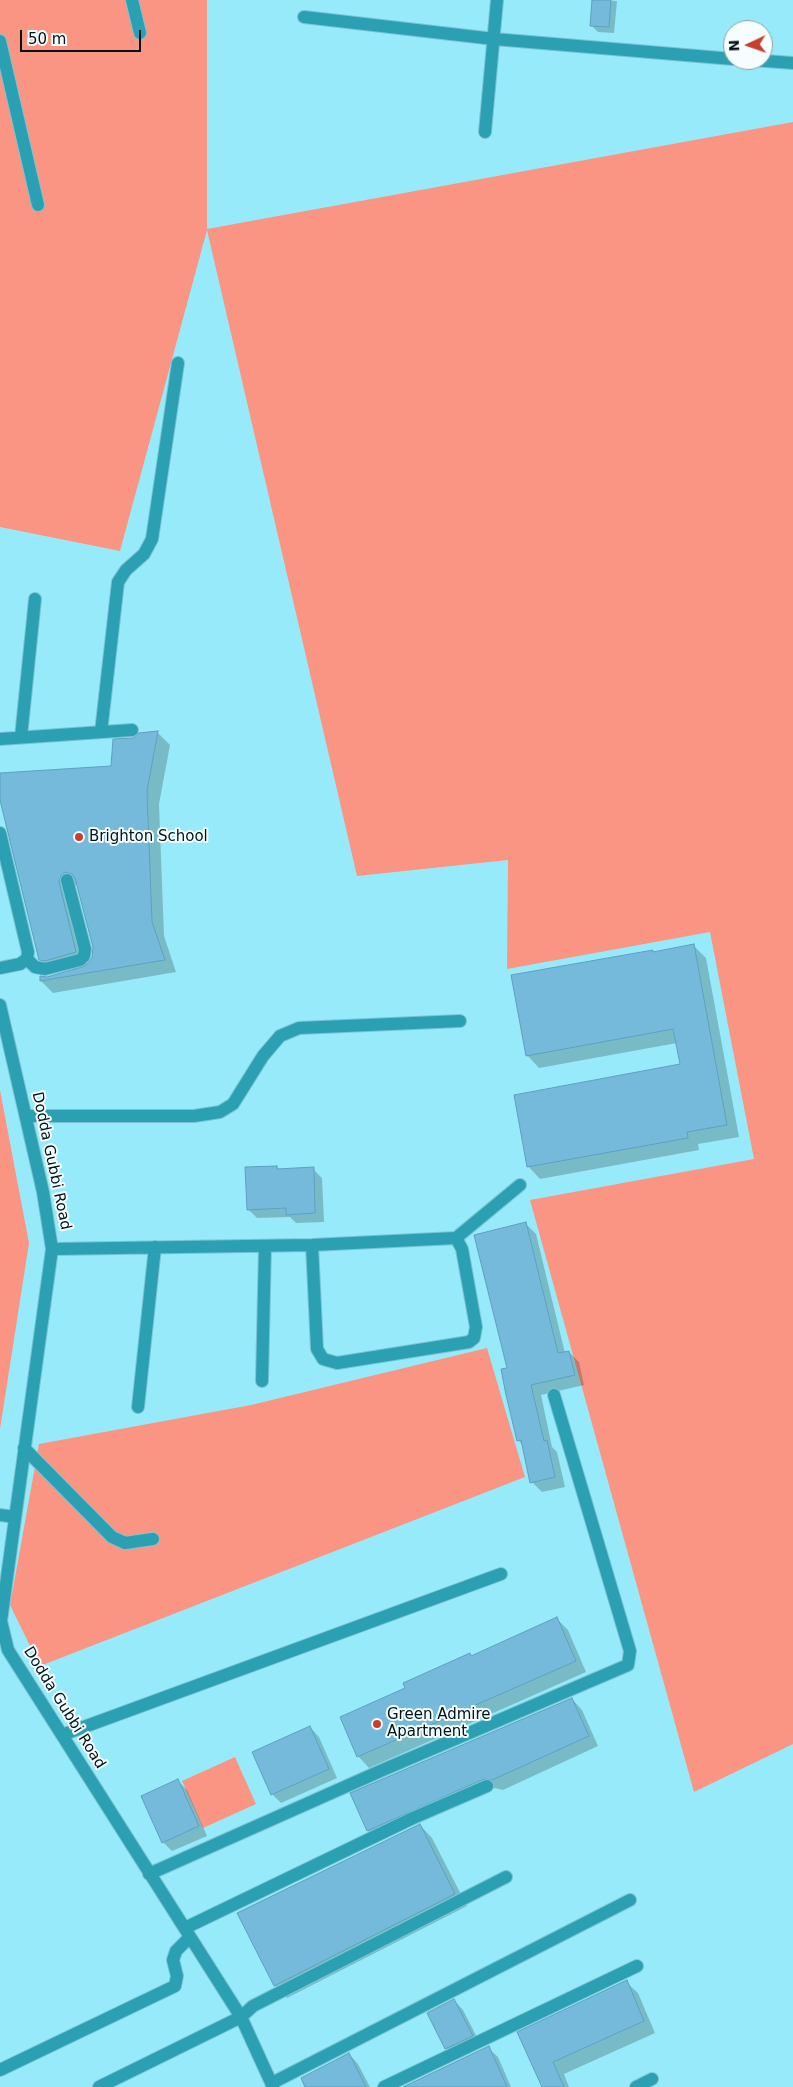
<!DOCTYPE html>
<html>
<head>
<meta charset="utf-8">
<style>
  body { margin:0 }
  #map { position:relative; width:793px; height:2087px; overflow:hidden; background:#97eaf9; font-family:"DejaVu Sans",sans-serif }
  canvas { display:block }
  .north { position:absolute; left:723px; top:20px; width:50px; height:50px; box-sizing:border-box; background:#f5fdfe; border:1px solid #93a0a2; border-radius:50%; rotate:267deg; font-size:14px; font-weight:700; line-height:20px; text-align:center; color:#001419 }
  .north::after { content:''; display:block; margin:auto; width:18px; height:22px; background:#ca3e2c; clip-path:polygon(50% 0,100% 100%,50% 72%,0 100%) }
  .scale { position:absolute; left:20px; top:30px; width:121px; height:22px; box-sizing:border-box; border:2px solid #001419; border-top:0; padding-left:6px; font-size:15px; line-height:18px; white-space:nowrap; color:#001419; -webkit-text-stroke:4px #f5fdfe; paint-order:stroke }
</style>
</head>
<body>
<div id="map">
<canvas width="793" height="2087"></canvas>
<div class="north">N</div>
<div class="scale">50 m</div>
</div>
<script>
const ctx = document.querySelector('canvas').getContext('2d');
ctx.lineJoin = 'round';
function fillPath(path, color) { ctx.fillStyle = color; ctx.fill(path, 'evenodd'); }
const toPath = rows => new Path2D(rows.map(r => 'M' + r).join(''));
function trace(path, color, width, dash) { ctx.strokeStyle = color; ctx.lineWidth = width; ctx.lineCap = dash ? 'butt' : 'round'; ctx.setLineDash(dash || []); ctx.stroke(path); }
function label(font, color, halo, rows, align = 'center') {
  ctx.font = font + ' "DejaVu Sans",sans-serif'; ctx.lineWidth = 4; ctx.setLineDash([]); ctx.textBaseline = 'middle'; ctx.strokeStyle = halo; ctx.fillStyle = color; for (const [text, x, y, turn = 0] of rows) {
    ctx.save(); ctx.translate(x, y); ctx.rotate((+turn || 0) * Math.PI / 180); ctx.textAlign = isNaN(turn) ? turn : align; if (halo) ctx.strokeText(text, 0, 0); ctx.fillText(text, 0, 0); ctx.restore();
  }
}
const green = toPath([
  [0,0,207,0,207,229,793,122,793,1744,694,1792,530,1200,754,1159,710,932,507,969,508,860,357,876,207,230,120,551,0,527],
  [0,1090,29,1243,0,1429],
  [487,1348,525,1477,40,1666,10,1605,39,1444,251,1405],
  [235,1757,256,1804,203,1828,182,1781]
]);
const shadow = toPath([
  [594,0,617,1,614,33,598,32,592,26],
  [158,733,170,745,159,804,164,936,176,972,53,993,41,981,73,971,72,969,58,972,53,971,40,959,0,795,0,774,112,767,134,739],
  [78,884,94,947,93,958,88,965,71,895,73,887],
  [694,946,706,958,739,1137,698,1144,699,1150,540,1179,528,1166,681,1065,677,1043,539,1068,527,1055,653,951,655,953],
  [277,1167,280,1170,313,1169,322,1178,324,1222,296,1223,290,1217,257,1218,248,1209],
  [526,1224,536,1234,565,1353,569,1352,579,1362,584,1385,541,1395,552,1447,557,1452,565,1487,542,1492,532,1482,523,1445,518,1440,508,1369],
  [557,1619,568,1630,586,1672,369,1768,358,1756,471,1657],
  [572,1699,582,1710,598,1746,503,1790,495,1788,378,1841,368,1831],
  [310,1727,319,1737,337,1778,281,1803,272,1794],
  [178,1781,187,1790,207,1836,172,1851,163,1842],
  [420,1825,432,1838,467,1906,287,1998,275,1986],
  [626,1982,638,1993,655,2033,564,2074,569,2087,541,2087,543,2085,519,2033],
  [454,2000,463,2010,481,2045,456,2057,446,2048],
  [488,2048,498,2057,511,2087,406,2087],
  [349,2054,358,2064,370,2087,307,2087]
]);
const building = toPath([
  [592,0,611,0,609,27,590,26,592,0],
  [158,731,147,791,152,922,165,960,40,981,40,976,47,977,85,966,92,958,93,947,75,878,72,874,65,872,61,875,59,882,76,952,45,961,39,960,0,800,0,773,111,766,113,739,133,738,139,733,158,731],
  [694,944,727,1125,687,1132,688,1138,527,1167,514,1095,680,1064,673,1029,526,1056,511,975,653,950,653,952,694,944],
  [277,1166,277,1169,314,1167,315,1213,286,1215,286,1208,247,1210,245,1167,277,1166],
  [526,1222,558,1353,569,1351,575,1375,531,1385,544,1441,547,1440,555,1477,530,1483,521,1440,517,1441,506,1395,501,1369,507,1368,474,1235,526,1222],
  [557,1617,576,1661,357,1757,340,1717,405,1688,403,1683,470,1653,471,1656,557,1617],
  [572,1698,589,1736,492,1780,484,1779,367,1831,350,1793,572,1698],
  [310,1726,329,1769,271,1795,252,1752,310,1726],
  [178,1779,199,1826,162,1843,141,1796,178,1779],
  [420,1824,455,1894,274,1986,237,1913,420,1824],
  [627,1980,644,2021,553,2062,564,2087,542,2087,517,2032,627,1980],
  [454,1999,473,2036,445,2049,427,2013,454,1999],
  [489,2046,507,2087,403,2087,489,2046],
  [349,2053,366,2087,305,2087,301,2078,349,2053]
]);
const minor = toPath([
  [132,0,140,33],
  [304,17,494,39,733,59],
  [0,41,38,205],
  [752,60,793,63],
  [485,132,497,0],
  [101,732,118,582,126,570,144,554,152,539,178,363],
  [21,737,35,599],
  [0,739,132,730],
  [0,833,28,952,27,959,20,964,0,968],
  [27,959,35,967,45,969,80,960,84,956,85,949,67,880],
  [0,1005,43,1192,52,1249,1,1621,8,1650,241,2017,273,2087],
  [26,1116,194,1116,220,1112,233,1104,263,1056,280,1036,299,1028,460,1021],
  [312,1245,317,1349,323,1359,337,1363,469,1342,474,1338,476,1327,462,1249,456,1238],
  [52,1249,312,1245,456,1238,520,1185],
  [262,1381,265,1246],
  [138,1407,155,1247],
  [24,1448,112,1537,125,1543,153,1539],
  [0,1515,15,1517],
  [62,1735,501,1574],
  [149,1874,385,1769,628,1665,630,1651,554,1395],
  [185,1928,413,1818,487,1786],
  [0,2070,175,1986,177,1976,173,1960,176,1951,190,1937],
  [272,2083,630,1900],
  [99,2087,241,2017,253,2006,506,1877],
  [384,2087,637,1966],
  [636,2087,652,2079]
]);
const markers = [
  [79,837,5,"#ca3e2c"],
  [377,1724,5,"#ca3e2c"]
];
const poiNames = [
  ["Brighton School",89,837],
  ["Green Admire",387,1715],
  ["Apartment",387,1732]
];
const streetNames = [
  ["Dodda Gubbi Road",51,1161,78],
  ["Dodda Gubbi Road",64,1708,58]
];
fillPath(green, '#fb9583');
fillPath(shadow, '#0003');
fillPath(building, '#76badb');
trace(building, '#5da0c0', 1);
trace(minor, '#7cc3d1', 14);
trace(minor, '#2ba0b2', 12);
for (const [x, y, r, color] of markers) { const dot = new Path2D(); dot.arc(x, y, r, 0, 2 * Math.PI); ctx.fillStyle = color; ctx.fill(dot); trace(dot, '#f5fdfe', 2); }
label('15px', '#001419', '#f5fdfe', poiNames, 'left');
label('15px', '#001419', '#f5fdfe', streetNames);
</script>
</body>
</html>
